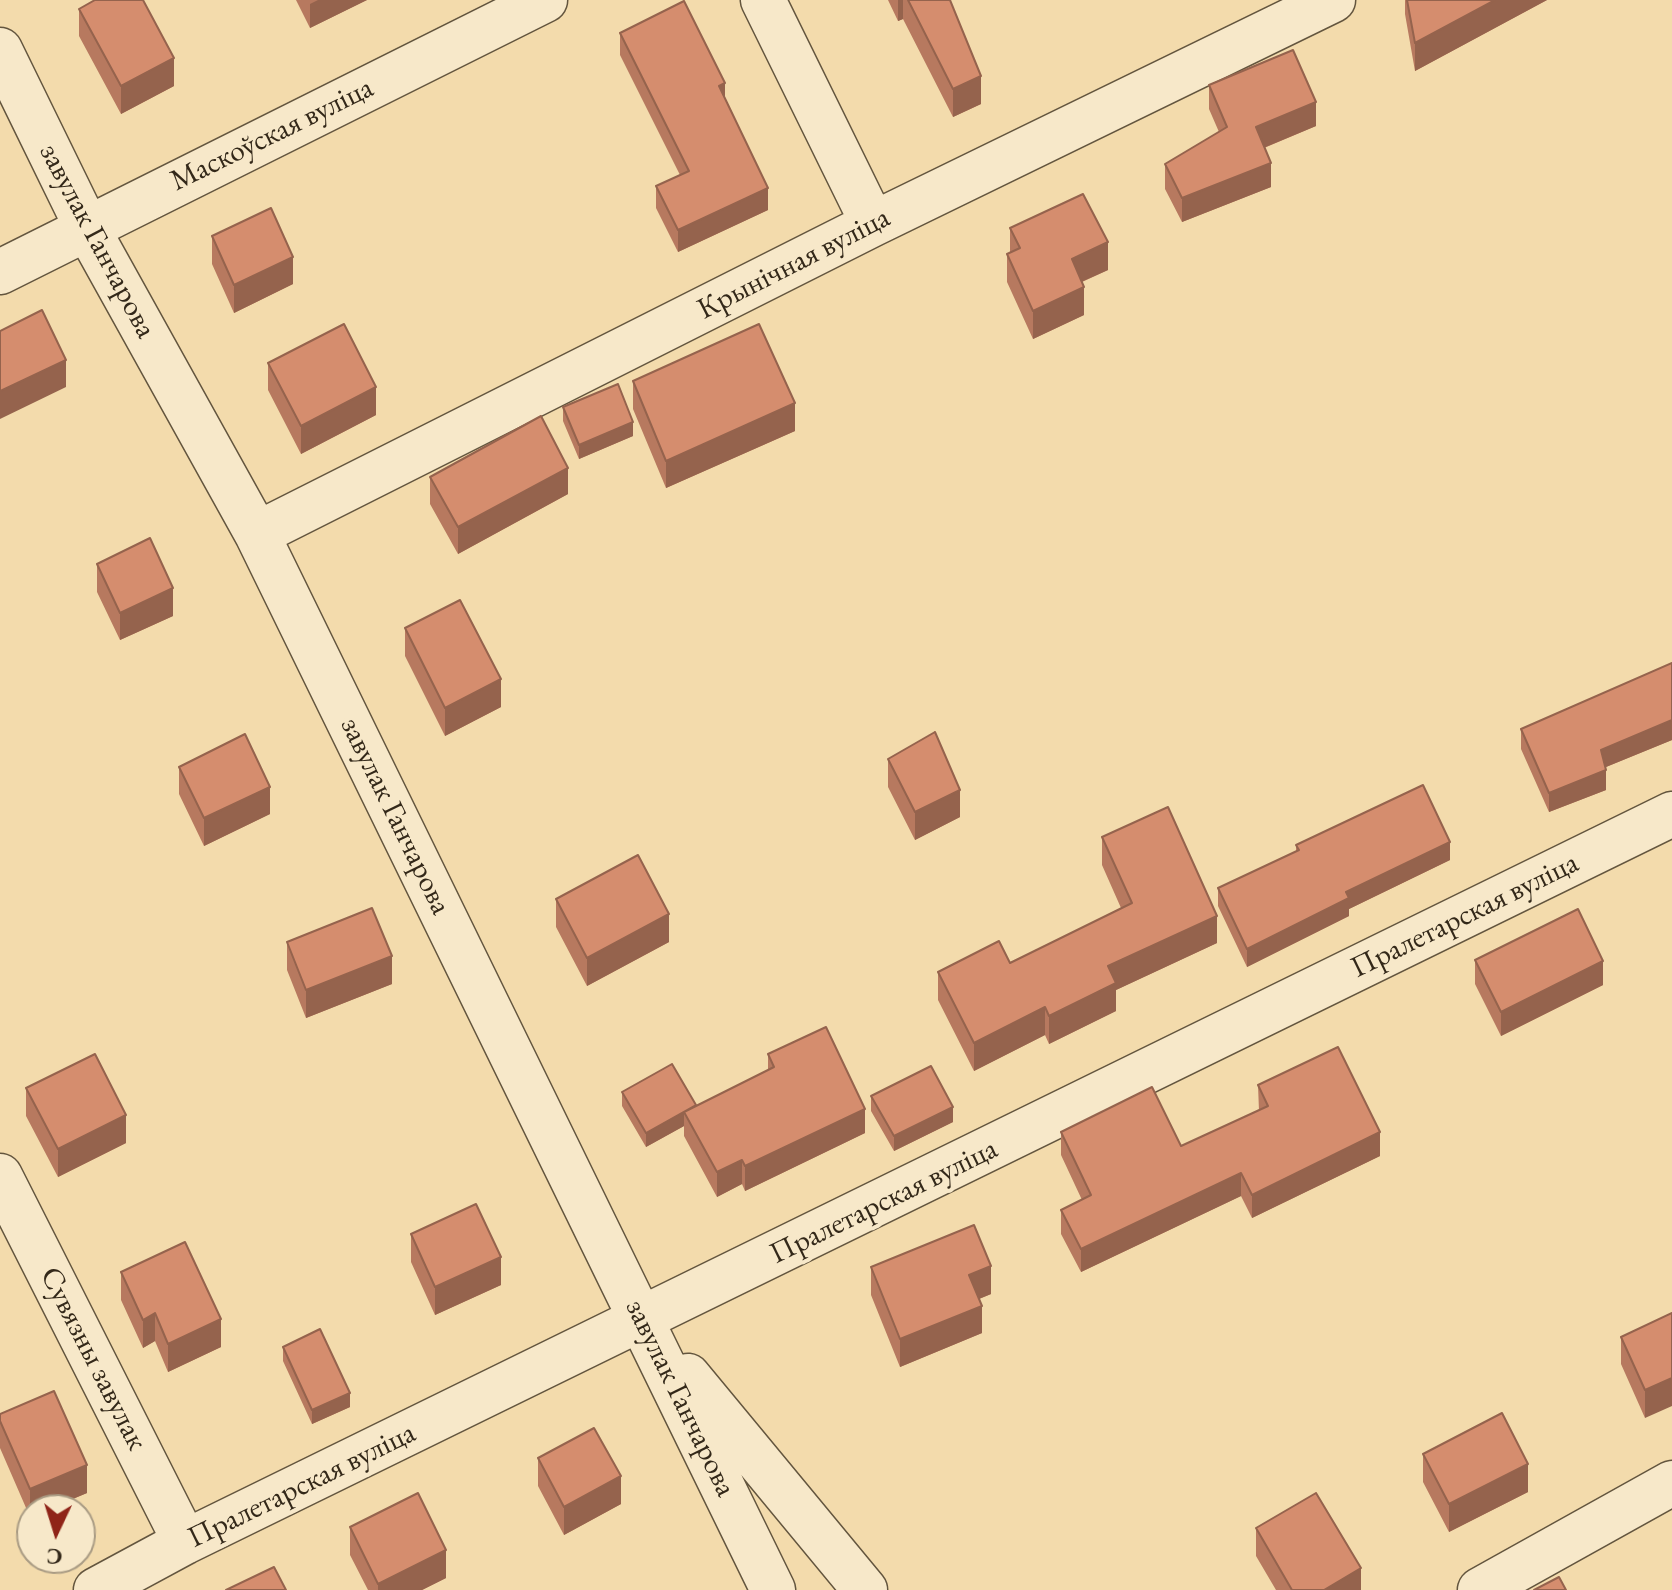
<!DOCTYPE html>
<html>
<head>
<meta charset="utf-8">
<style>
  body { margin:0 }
  #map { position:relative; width:1672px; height:1590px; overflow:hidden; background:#f3dbac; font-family:"EB Garamond",serif }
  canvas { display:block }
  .north { position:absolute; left:16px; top:1494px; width:80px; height:80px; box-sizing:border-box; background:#f7e8c9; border:2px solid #a99b83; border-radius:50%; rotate:184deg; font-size:22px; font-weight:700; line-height:32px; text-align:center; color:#332819 }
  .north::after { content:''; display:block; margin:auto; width:28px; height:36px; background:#8f2418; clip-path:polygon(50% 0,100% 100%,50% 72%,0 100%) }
</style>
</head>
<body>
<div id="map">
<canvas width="1672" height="1590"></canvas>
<div class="north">С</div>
</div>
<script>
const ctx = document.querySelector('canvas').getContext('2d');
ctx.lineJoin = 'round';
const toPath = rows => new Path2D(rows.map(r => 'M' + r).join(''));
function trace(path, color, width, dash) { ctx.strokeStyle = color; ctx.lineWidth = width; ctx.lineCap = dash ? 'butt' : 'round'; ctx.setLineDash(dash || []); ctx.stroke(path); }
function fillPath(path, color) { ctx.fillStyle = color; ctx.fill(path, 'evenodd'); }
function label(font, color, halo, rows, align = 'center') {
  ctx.font = font + ' "EB Garamond",serif'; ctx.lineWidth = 8; ctx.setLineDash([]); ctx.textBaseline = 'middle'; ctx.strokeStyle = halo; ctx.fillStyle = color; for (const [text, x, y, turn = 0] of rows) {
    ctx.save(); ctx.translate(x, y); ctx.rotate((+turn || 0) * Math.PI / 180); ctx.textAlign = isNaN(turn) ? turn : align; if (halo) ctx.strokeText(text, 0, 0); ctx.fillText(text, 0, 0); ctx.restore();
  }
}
const street = toPath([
  [763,0,873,224],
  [0,50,86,226,257,534,773,1590],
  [0,272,545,0],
  [257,534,873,224,1333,0],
  [0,1176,185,1542],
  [688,1376,865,1590],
  [96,1590,185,1542,1672,814],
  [1480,1590,1672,1483]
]);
const wall = toPath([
  [296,0,367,0,310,28],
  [888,0,950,0,981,104,953,117,903,19,898,21],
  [1405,0,1547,0,1415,71,1405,14],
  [79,9,174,86,121,114,79,36],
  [620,33,725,98,768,210,678,252,656,208,656,186,680,175,620,55],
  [1209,85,1316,126,1264,148,1271,187,1182,222,1165,189,1165,164,1219,132,1209,109],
  [1010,228,1108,270,1082,282,1084,315,1033,339,1007,282,1007,254,1010,253],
  [212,236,293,284,234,313,212,264],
  [268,363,376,415,301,454,268,390],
  [633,381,795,431,666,488,633,409],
  [563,407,633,436,579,459,563,421],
  [430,477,568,494,458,554,430,504],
  [97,564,173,616,120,640,97,592],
  [405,628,501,707,445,736,405,656],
  [1521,729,1672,740,1606,767,1606,790,1549,812,1521,749],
  [888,759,960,817,915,840,888,787],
  [179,767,270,814,204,846,179,794],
  [1102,837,1217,943,1116,990,1116,1011,1049,1044,1045,1035,974,1071,938,1000,938,972,1010,963,1121,908,1102,865],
  [1296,845,1450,860,1349,909,1349,916,1247,967,1218,906,1218,888,1296,851],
  [556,899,669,942,587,986,556,927],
  [287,942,392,984,306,1018,287,970],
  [1475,960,1603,985,1501,1036,1475,984],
  [768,1054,865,1133,745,1191,742,1184,717,1197,684,1136,684,1126,646,1147,622,1106,622,1092,696,1106,768,1070],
  [1258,1085,1380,1156,1252,1218,1241,1196,1081,1272,1061,1234,1061,1210,1082,1200,1061,1155,1061,1132,1181,1146,1259,1111],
  [26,1088,126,1143,58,1177,26,1116],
  [871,1096,953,1122,894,1151,871,1111],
  [411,1234,501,1285,435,1315,411,1262],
  [871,1267,991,1294,979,1299,982,1333,900,1367,871,1295],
  [121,1272,221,1347,168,1372,155,1341,143,1348,121,1300],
  [1672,1313,1645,1418,1621,1364,1621,1337],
  [283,1347,350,1407,312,1424,283,1361],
  [0,1414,87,1493,30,1517,0,1448],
  [1423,1454,1528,1492,1449,1532,1423,1482],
  [538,1458,621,1504,564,1535,538,1486],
  [350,1527,446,1578,422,1590,368,1590,350,1555],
  [1256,1528,1361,1590,1276,1590,1256,1556]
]);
const shadedWall = toPath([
  [318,0,367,0,310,28,310,4],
  [898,0,903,0,903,19,898,21],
  [1495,0,1547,0,1415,71,1415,43],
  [174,58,174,86,121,114,121,86],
  [981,76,981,104,953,117,953,89],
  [725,83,725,105,719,86],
  [1316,102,1316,126,1256,151,1256,127],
  [1271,163,1271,187,1182,222,1182,198],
  [768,188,768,210,678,252,678,230],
  [1108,242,1108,270,1072,286,1072,259],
  [293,257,293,284,234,313,234,285],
  [1084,287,1084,315,1033,339,1033,311],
  [66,360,66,387,0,419,0,391],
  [376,387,376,415,301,454,301,426],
  [795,403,795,431,666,488,666,461],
  [633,422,633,436,579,459,579,445],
  [568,468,568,494,458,554,458,527],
  [173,588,173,616,120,640,120,613],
  [501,679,501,707,445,736,445,708],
  [1672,720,1672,740,1601,769,1601,750],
  [1606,770,1606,790,1549,812,1549,793],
  [270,787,270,814,204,846,204,818],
  [960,790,960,817,915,840,915,812],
  [1450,842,1450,860,1349,909,1349,916,1247,967,1247,949,1346,892],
  [669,914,669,942,587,986,587,958],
  [1217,916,1217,943,1116,990,1116,1011,1049,1044,1049,1016,1108,966],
  [392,956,392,984,306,1018,306,990],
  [1603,961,1603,985,1501,1036,1501,1012],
  [1045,1007,1045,1035,974,1071,974,1043],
  [696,1105,684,1112,684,1126,646,1147,646,1133],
  [953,1107,953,1122,894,1151,894,1136],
  [865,1109,865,1133,745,1191,745,1166],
  [126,1115,126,1143,58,1177,58,1149],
  [1380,1132,1380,1156,1252,1218,1252,1195],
  [742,1160,742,1184,717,1197,717,1172],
  [1241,1173,1241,1196,1081,1272,1081,1249],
  [501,1257,501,1285,435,1315,435,1287],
  [991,1266,991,1294,969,1303,969,1275],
  [982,1306,982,1333,900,1367,900,1339],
  [155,1313,155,1341,143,1348,143,1320],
  [221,1319,221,1347,168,1372,168,1344],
  [1672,1378,1672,1406,1645,1418,1645,1390],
  [350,1393,350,1407,312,1424,312,1410],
  [1528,1464,1528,1492,1449,1532,1449,1504],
  [87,1465,87,1493,46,1510,32,1510,32,1516,30,1517,30,1489],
  [621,1476,621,1504,564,1535,564,1507],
  [446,1550,446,1578,422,1590,378,1590,378,1584],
  [1361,1568,1361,1590,1324,1590]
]);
const building = toPath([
  [95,0,143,0,174,58,121,86,79,9,95,0],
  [908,0,950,0,981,76,953,89,908,0],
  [1407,0,1495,0,1415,43,1407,0],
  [684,1,725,83,719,86,768,188,678,230,656,186,689,171,620,33,684,1],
  [1293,50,1316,102,1256,127,1271,163,1182,198,1165,164,1227,127,1209,85,1293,50],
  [1083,194,1108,242,1072,259,1084,287,1033,311,1007,254,1020,248,1010,228,1083,194],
  [271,208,293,257,234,285,212,236,271,208],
  [42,310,66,360,0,391,0,331,42,310],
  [344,324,376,387,301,426,268,363,344,324],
  [759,324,795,403,666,461,633,381,759,324],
  [618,384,633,422,579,445,563,407,618,384],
  [541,416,568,468,458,527,430,477,541,416],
  [150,538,173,588,120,613,97,564,150,538],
  [460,600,501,679,445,708,405,628,460,600],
  [1672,663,1672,720,1601,750,1606,770,1549,793,1521,729,1672,663],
  [935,732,960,790,915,812,888,759,935,732],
  [245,734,270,787,204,818,179,767,245,734],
  [1423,785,1450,842,1346,892,1349,898,1247,949,1218,888,1299,850,1296,845,1423,785],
  [1168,807,1217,916,1108,966,1116,983,1049,1016,1045,1007,974,1043,938,972,999,941,1010,963,1132,903,1102,837,1168,807],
  [638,855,669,914,587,958,556,899,638,855],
  [372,908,392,956,306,990,287,942,372,908],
  [1578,909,1603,961,1501,1012,1475,960,1578,909],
  [826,1027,865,1109,745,1166,742,1160,717,1172,684,1112,774,1067,768,1054,826,1027],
  [1338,1047,1380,1132,1252,1195,1241,1173,1081,1249,1061,1210,1091,1195,1061,1132,1152,1087,1181,1146,1268,1106,1258,1085,1338,1047],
  [95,1054,126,1115,58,1149,26,1088,95,1054],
  [672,1064,696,1105,646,1133,622,1092,672,1064],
  [931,1066,953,1107,894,1136,871,1096,931,1066],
  [476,1204,501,1257,435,1287,411,1234,476,1204],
  [974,1225,991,1266,969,1275,982,1306,900,1339,871,1267,974,1225],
  [185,1242,221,1319,168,1344,155,1313,143,1320,121,1272,185,1242],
  [1672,1313,1672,1378,1645,1390,1621,1337,1672,1313],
  [320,1329,350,1393,312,1410,283,1347,320,1329],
  [54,1391,87,1465,30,1489,0,1421,0,1414,54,1391],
  [1502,1413,1528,1464,1449,1504,1423,1454,1502,1413],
  [594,1428,621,1476,564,1507,538,1458,594,1428],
  [418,1493,446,1550,378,1584,350,1527,418,1493],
  [1316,1493,1361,1568,1324,1590,1292,1590,1256,1528,1316,1493],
  [274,1567,286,1590,226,1590,274,1567],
  [1559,1577,1566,1590,1534,1590,1559,1577]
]);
const streetNames = [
  ["Маскоўская вуліца",272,135,-26],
  ["завулак Ганчарова",97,241,62],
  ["Крынічная вуліца",794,264,-27],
  ["завулак Ганчарова",395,816,64],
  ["Пралетарская вуліца",1465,916,-26],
  ["Пралетарская вуліца",884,1202,-26],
  ["Сувязны завулак",93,1359,63],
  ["завулак Ганчарова",680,1398,64],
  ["Пралетарская вуліца",302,1486,-26]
];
trace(street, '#63553e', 47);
trace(street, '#f7e8c9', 44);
fillPath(wall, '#b7795f');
fillPath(shadedWall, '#95634d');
fillPath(building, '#d58d6e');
trace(building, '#95634d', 2);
label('30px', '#332819', '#f7e8c9', streetNames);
</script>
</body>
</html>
